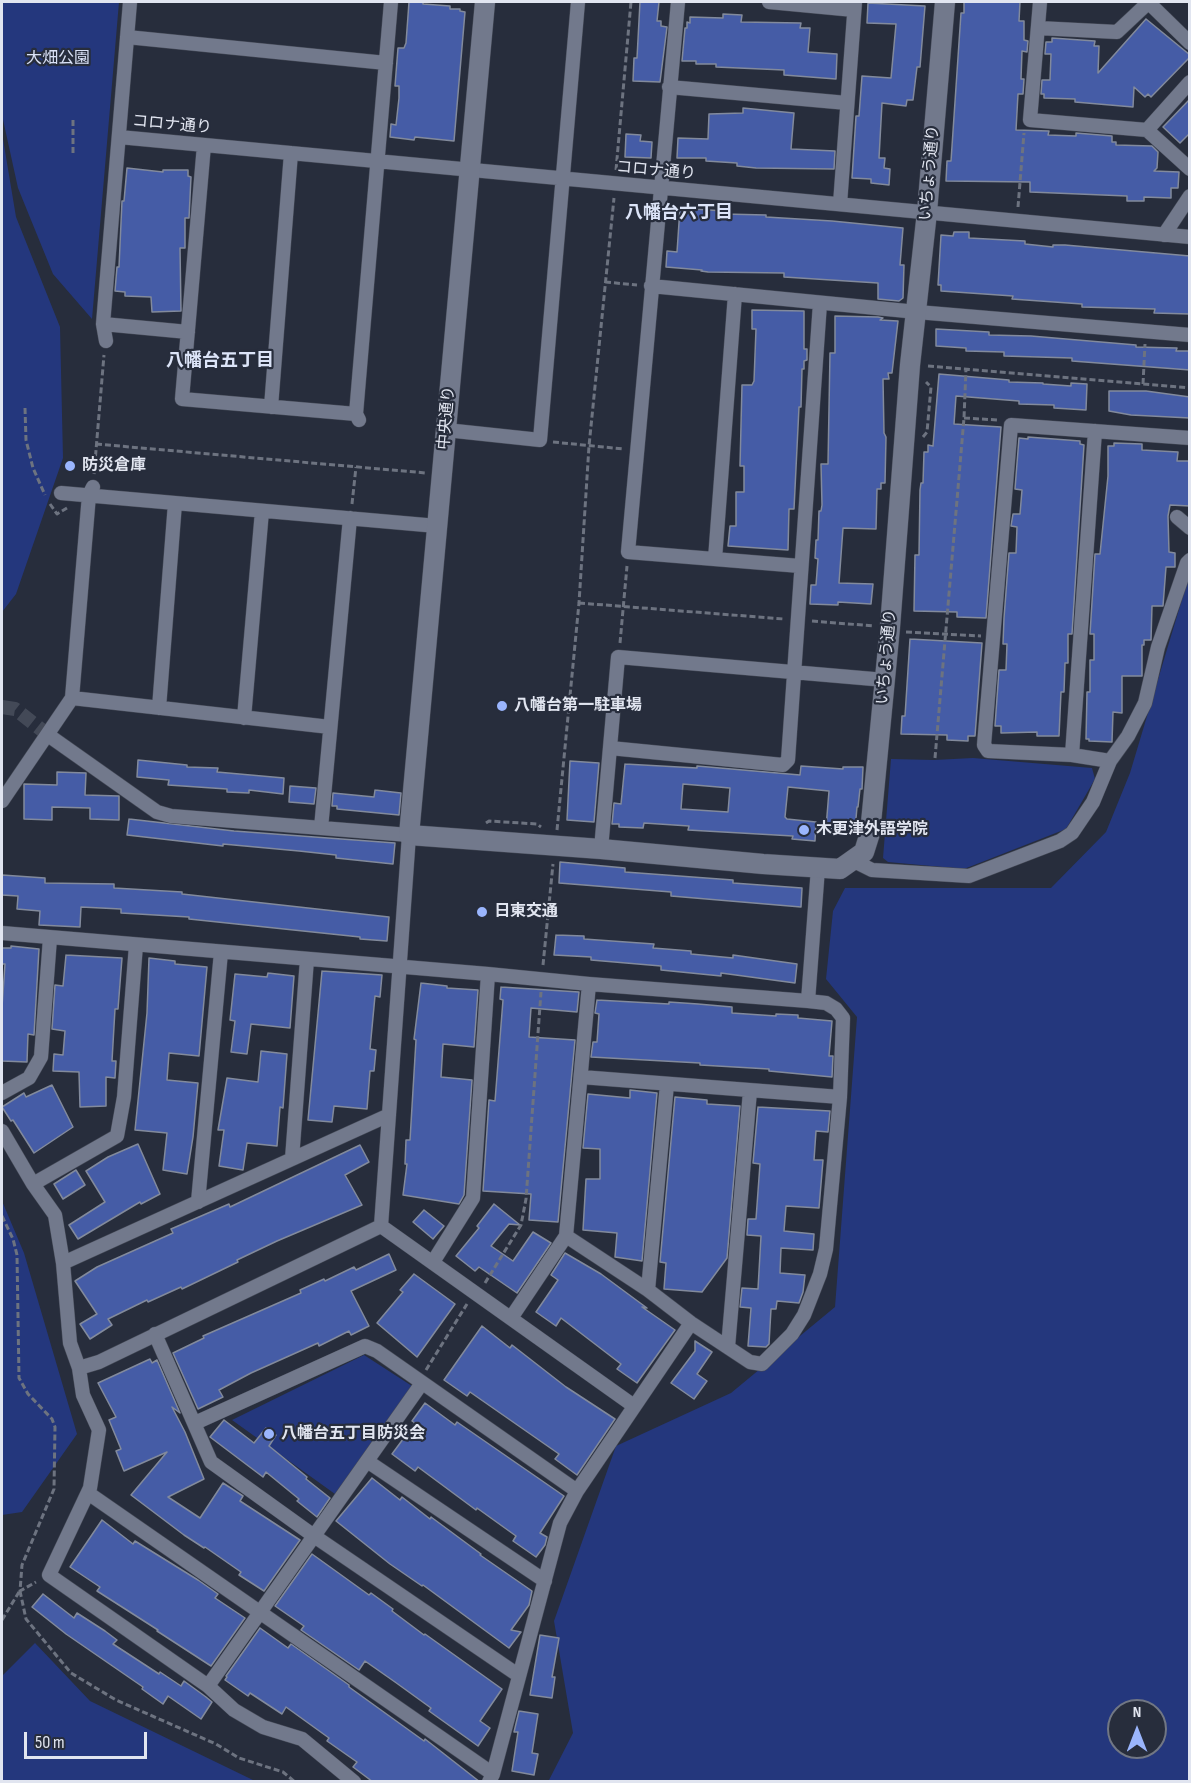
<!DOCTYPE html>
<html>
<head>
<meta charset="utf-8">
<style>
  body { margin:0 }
  #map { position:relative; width:1191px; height:1783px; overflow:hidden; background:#272d3c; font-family:"Sofia Sans Condensed",sans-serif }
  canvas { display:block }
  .frame { position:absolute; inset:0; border:3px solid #e1e5f0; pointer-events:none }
  .north { position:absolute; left:1107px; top:1699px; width:60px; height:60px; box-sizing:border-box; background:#272d3c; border:2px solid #717784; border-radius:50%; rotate:0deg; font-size:16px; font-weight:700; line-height:24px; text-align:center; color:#e1e5f0 }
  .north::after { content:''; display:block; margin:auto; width:21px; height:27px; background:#9ab5fd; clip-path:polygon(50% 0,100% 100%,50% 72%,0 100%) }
  .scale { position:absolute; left:24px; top:1732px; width:123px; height:27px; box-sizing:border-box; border:3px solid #e1e5f0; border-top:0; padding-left:8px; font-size:18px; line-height:21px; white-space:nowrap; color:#e1e5f0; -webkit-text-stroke:4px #272d3c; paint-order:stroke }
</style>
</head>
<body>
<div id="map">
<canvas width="1191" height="1783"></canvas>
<div class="frame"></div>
<div class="north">N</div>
<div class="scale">50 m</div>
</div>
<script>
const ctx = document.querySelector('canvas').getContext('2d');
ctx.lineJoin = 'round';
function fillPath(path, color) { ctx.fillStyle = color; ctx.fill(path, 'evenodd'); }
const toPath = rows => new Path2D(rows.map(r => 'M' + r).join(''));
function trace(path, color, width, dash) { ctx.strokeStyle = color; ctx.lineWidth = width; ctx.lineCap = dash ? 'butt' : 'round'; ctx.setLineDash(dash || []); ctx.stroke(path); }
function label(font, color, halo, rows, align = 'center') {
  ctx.font = font + ' "Sofia Sans Condensed","Noto Sans JP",sans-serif'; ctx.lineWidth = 4.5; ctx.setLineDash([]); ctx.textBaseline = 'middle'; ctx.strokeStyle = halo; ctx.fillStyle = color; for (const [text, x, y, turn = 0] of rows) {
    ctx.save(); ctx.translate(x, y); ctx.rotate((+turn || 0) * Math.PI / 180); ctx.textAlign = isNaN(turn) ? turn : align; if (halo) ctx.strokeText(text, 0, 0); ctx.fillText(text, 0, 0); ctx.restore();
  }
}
const green = toPath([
  [2,2,119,2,92,319,53,274,18,188,2,115],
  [2,133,16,217,60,327,63,458,16,594,2,612],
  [1189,576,1189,1781,548,1782,573,1733,554,1621,616,1446,731,1393,835,1307,857,1017,826,979,833,911,845,888,1051,888,1106,832,1130,773],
  [1119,1711,1155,1711,1155,1747,1119,1747],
  [973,758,1092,768,1095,779,1066,829,964,869,888,862,883,858,891,759,934,760],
  [2,1201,24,1253,77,1434,22,1512,2,1515],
  [364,1355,412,1386,335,1494,232,1420],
  [35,1643,90,1701,255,1781,2,1781,2,1676]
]);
const building = toPath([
  [409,2,423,2,423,4,450,6,450,9,460,9,460,11,465,12,454,141,415,137,414,140,390,137,391,124,396,125,399,98,399,86,395,86,398,48,404,48,406,43,409,2],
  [640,2,659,2,657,21,661,21,661,26,667,27,660,82,633,81,634,58,637,58,640,2],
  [964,2,1020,2,1019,21,1024,21,1024,40,1028,41,1027,52,1022,51,1021,79,1024,79,1023,94,1018,94,1016,130,1049,131,1048,135,1076,136,1076,133,1112,136,1112,142,1116,142,1116,145,1152,146,1158,152,1157,168,1154,171,1179,172,1178,188,1171,188,1171,198,1144,197,1144,201,1127,201,1127,196,1030,192,1030,182,946,181,947,161,951,161,961,13,964,13,964,2],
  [868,3,925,6,920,67,917,67,913,100,907,100,906,106,882,103,879,158,885,158,884,168,890,169,889,185,871,183,871,179,852,178,856,116,859,116,862,76,891,78,896,24,867,23,868,3],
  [723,14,742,15,741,22,801,23,800,28,810,28,808,52,837,54,836,79,784,75,784,70,716,67,716,64,696,64,696,61,682,61,685,28,687,28,687,22,690,23,690,17,723,18,723,14],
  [1146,19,1190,55,1190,57,1151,97,1148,94,1145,97,1134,87,1133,107,1075,102,1075,99,1044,98,1044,94,1041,94,1042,80,1050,80,1051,54,1045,54,1046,42,1052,42,1052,38,1095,41,1094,46,1099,46,1098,73,1146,19],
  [1190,99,1190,133,1180,143,1163,127,1190,99],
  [743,108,794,113,791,149,835,151,834,169,756,168,737,166,737,163,706,161,706,158,677,158,678,138,708,139,709,114,743,113,743,108],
  [626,134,641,135,640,141,652,142,651,158,625,157,626,134],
  [127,168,163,172,163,170,188,170,188,176,191,177,189,218,185,218,185,248,180,248,181,311,152,312,151,297,125,296,125,292,115,291,117,267,119,267,122,201,124,201,127,168],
  [680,208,724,211,724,214,766,215,766,217,832,221,903,228,900,265,904,265,903,298,899,301,878,299,878,283,784,277,784,273,708,272,701,271,702,270,666,267,667,251,677,252,680,208],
  [954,232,969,232,969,238,1025,241,1025,244,1053,247,1053,245,1065,245,1190,256,1190,314,1154,313,1155,309,1082,307,1082,304,1012,299,1013,296,941,291,941,285,938,285,941,235,953,236,954,232],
  [752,310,804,311,804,349,807,349,807,360,804,361,804,369,802,369,801,407,799,407,794,509,789,509,788,550,728,546,730,526,736,526,736,492,744,492,744,466,740,466,742,385,752,385,754,381,756,329,752,329,752,310],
  [835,316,878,317,883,318,880,320,898,321,892,373,888,373,889,379,883,379,884,433,886,437,885,483,881,483,881,489,877,489,876,529,843,528,839,583,873,584,871,604,838,602,838,605,810,604,811,585,816,585,818,559,815,558,816,540,818,540,819,511,821,511,822,505,821,464,828,464,830,353,835,353,835,316],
  [936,329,989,332,989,335,1031,336,1136,345,1136,347,1177,348,1176,351,1190,351,1190,370,1072,361,1072,358,1004,356,1004,352,966,351,966,348,936,346,936,329],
  [939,374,1009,380,1009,382,1043,383,1043,384,1071,386,1071,383,1087,384,1086,410,1054,408,1054,405,1019,404,1019,401,956,396,954,424,1001,427,986,618,957,617,957,612,914,611,915,555,919,555,920,490,921,483,923,483,924,452,928,452,928,445,933,446,939,374],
  [1109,391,1146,391,1190,397,1190,418,1131,415,1109,411,1109,391],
  [1028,437,1080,441,1080,444,1084,445,1072,634,1068,634,1068,663,1065,663,1064,692,1061,692,1059,736,1037,736,1037,732,1001,733,1001,726,995,726,999,670,1006,670,1007,644,1003,644,1004,618,1009,553,1016,553,1017,527,1011,526,1013,514,1020,514,1022,490,1015,489,1019,438,1028,439,1028,437],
  [1114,443,1142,444,1142,450,1178,452,1177,461,1190,461,1190,506,1170,505,1168,516,1169,552,1175,553,1175,567,1166,567,1163,606,1152,606,1151,640,1144,640,1144,645,1142,645,1142,676,1122,676,1122,713,1113,712,1112,742,1089,741,1089,739,1086,739,1087,692,1090,692,1090,660,1094,660,1094,634,1090,634,1095,554,1100,554,1108,476,1108,446,1114,446,1114,443],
  [910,639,982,643,975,736,968,736,968,741,947,740,947,735,901,734,902,716,905,716,910,639],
  [138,760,187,765,187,767,218,768,217,772,284,778,283,794,249,790,249,793,227,792,227,789,168,785,169,780,137,777,138,760],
  [570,761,599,763,594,822,567,820,570,761],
  [625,764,697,768,697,766,800,775,801,766,843,769,843,767,863,767,862,789,860,789,858,807,857,807,855,830,826,828,829,791,788,787,785,817,787,819,816,822,815,841,792,839,793,836,688,830,689,826,644,823,643,828,619,827,619,824,612,824,614,803,621,804,625,764],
  [683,784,730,788,728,812,681,809,683,784],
  [57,772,86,773,85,795,119,796,119,820,90,819,90,808,52,807,52,820,24,819,24,784,57,785,57,772],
  [290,786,316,788,314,804,289,802,290,786],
  [375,790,401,793,399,815,337,809,337,806,332,806,333,793,374,797,375,790],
  [129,819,234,831,395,843,393,864,336,858,336,855,299,851,223,844,223,846,127,835,129,819],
  [560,862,625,868,625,872,733,880,733,883,802,888,801,907,671,896,671,892,559,883,560,862],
  [2,875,45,878,45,883,114,884,114,888,182,892,182,894,389,917,387,941,360,939,360,937,189,919,189,917,121,913,121,909,81,907,80,927,39,925,40,911,17,909,18,896,2,895,2,875],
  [556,935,584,936,584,939,654,944,653,948,691,951,691,954,733,958,733,955,797,964,795,983,721,973,721,976,661,970,661,966,591,960,591,957,554,955,556,935],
  [11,946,39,949,34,1035,28,1034,27,1062,2,1061,2,1007,5,964,2,964,2,948,11,948,11,946],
  [66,955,122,958,118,1009,115,1009,112,1061,116,1061,115,1078,106,1077,106,1106,80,1107,79,1072,53,1071,54,1054,63,1055,65,1031,52,1029,55,985,63,986,66,955],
  [149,958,175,961,175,964,207,967,199,1056,169,1053,167,1080,198,1083,193,1137,187,1174,163,1170,167,1133,135,1130,147,1013,149,958],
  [322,971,382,975,380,997,375,996,370,1049,376,1050,374,1071,370,1071,367,1109,334,1106,332,1122,308,1120,322,971],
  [268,973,294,976,290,1028,251,1024,247,1054,231,1052,235,1021,230,1020,235,974,267,977,268,973],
  [421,983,447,986,447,988,478,990,474,1047,443,1044,441,1077,472,1080,464,1195,459,1204,403,1195,407,1164,405,1164,406,1140,410,1140,416,1040,414,1039,421,983],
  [501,987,579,992,577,1012,531,1008,529,1037,575,1040,558,1222,529,1220,531,1194,483,1191,489,1100,495,1101,503,1000,500,999,501,987],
  [597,1000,669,1004,669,1002,698,1004,732,1007,732,1013,776,1016,776,1014,798,1015,798,1018,832,1021,829,1056,833,1056,832,1077,769,1071,769,1069,700,1065,700,1063,591,1057,593,1042,597,1042,599,1014,595,1013,597,1000],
  [261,1051,287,1054,283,1108,280,1107,277,1146,247,1143,243,1170,219,1166,224,1130,218,1130,227,1078,258,1082,261,1051],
  [52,1085,73,1127,34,1153,13,1120,11,1121,2,1107,24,1093,26,1097,52,1085],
  [630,1090,657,1093,642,1261,615,1257,617,1233,583,1230,586,1179,600,1179,600,1149,583,1148,588,1094,630,1098,630,1090],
  [675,1097,707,1100,707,1104,740,1106,727,1258,702,1292,664,1289,666,1263,660,1262,675,1097],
  [758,1107,830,1111,828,1132,816,1131,814,1160,823,1160,819,1208,786,1206,784,1231,814,1234,813,1250,781,1248,780,1273,805,1275,803,1292,799,1303,777,1301,776,1309,771,1309,769,1344,766,1347,748,1346,751,1308,740,1307,742,1288,758,1289,761,1236,747,1235,748,1219,756,1219,760,1164,753,1163,758,1107],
  [138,1144,160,1194,141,1204,140,1202,78,1239,69,1225,105,1202,86,1171,108,1157,138,1144],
  [360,1145,369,1162,345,1175,362,1205,277,1241,237,1260,238,1262,182,1289,181,1287,148,1302,147,1300,108,1319,112,1325,90,1339,80,1324,97,1314,75,1281,97,1267,173,1233,171,1229,229,1204,230,1207,360,1145],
  [76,1170,85,1185,63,1199,54,1184,76,1170],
  [494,1204,520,1225,509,1224,491,1246,513,1261,533,1232,551,1243,517,1293,479,1267,475,1271,456,1256,479,1228,477,1226,494,1204],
  [424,1210,444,1226,433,1239,413,1222,424,1210],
  [565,1253,601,1274,647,1308,642,1307,675,1330,637,1383,617,1369,621,1364,561,1318,556,1326,536,1312,558,1280,551,1275,565,1253],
  [389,1254,396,1270,351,1291,369,1326,351,1335,349,1331,319,1346,318,1343,251,1373,219,1390,223,1397,198,1409,173,1353,204,1338,203,1336,301,1293,300,1290,324,1279,325,1281,354,1267,356,1270,389,1254],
  [414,1274,455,1304,417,1357,377,1323,403,1292,400,1290,414,1274],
  [482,1326,510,1348,512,1345,566,1387,615,1419,577,1475,555,1459,559,1454,470,1392,467,1396,444,1380,482,1326],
  [695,1341,712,1352,697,1374,707,1381,694,1399,671,1383,695,1351,695,1341],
  [150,1359,152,1363,157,1360,180,1413,172,1407,185,1432,204,1479,168,1497,200,1518,223,1483,243,1496,240,1501,300,1540,264,1591,239,1575,241,1572,205,1547,204,1548,184,1535,131,1495,167,1452,124,1471,116,1451,121,1449,109,1420,116,1417,98,1383,150,1359],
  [425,1403,455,1425,457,1422,564,1496,540,1533,547,1537,545,1545,536,1557,513,1541,516,1536,477,1508,476,1510,418,1467,415,1471,392,1454,415,1423,412,1421,425,1403],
  [224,1420,254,1443,266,1428,276,1435,269,1446,307,1477,306,1479,330,1498,317,1517,297,1501,299,1499,266,1472,263,1477,210,1437,224,1420],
  [372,1478,400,1500,402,1497,430,1519,431,1517,481,1554,480,1555,532,1591,529,1605,511,1630,521,1632,509,1648,423,1585,422,1586,390,1564,336,1521,372,1478],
  [102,1520,133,1544,135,1541,198,1580,218,1594,215,1598,245,1618,211,1666,157,1631,158,1630,97,1591,100,1587,70,1567,102,1520],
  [312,1554,369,1595,371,1593,393,1609,392,1611,424,1635,425,1634,502,1689,480,1721,490,1728,478,1746,429,1711,431,1708,395,1682,365,1661,359,1670,301,1630,304,1626,275,1606,312,1554],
  [43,1594,74,1618,77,1613,105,1631,117,1640,113,1644,159,1674,160,1672,181,1686,184,1681,206,1697,212,1702,201,1719,168,1696,163,1704,142,1689,143,1687,66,1634,32,1607,43,1594],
  [260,1628,288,1648,291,1644,349,1685,349,1687,424,1741,425,1739,480,1782,373,1782,353,1767,357,1762,327,1741,329,1738,286,1707,282,1714,250,1693,248,1696,225,1680,227,1677,226,1676,260,1628],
  [540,1635,559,1638,552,1677,555,1677,552,1698,530,1695,540,1635],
  [519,1711,538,1714,532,1753,538,1754,534,1775,512,1771,518,1732,514,1732,519,1711]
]);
const streetTunnel = toPath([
  [2,707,15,709,48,735]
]);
const path = toPath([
  [73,153,73,118],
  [616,170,631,2],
  [1018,207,1024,133],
  [605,282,637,285],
  [928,366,1190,388],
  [1143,384,1145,344],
  [25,408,26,440,33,468,45,495],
  [964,418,998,420],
  [923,437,927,432,931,387,926,382],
  [553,442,624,449],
  [96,444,426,473],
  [94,474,104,355],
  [50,504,57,514,67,508],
  [352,504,356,467],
  [579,603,784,619],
  [812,621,874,626],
  [906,632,981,636],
  [620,643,627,566],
  [935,758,964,418,966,369],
  [486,823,489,821,537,824,541,827],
  [557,830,579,603,589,446,614,198],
  [543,965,553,864],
  [2,1216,13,1239,17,1255,19,1378,28,1394,52,1419,55,1427,54,1489,22,1565,20,1591,36,1582],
  [485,1283,521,1225,526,1199,541,992],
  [426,1370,467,1304],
  [20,1591,26,1619,71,1673,116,1700,216,1744,239,1758,283,1772,295,1782],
  [2,1620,19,1592]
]);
const street = toPath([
  [678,2,628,552,800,566],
  [769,2,854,10],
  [1040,2,1030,120,1147,130,1190,169],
  [1148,2,1190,43],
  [1038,28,1117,32,1149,2],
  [127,37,386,63],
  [669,87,847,103],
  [1147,130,1190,82],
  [119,137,1190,237],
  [204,145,182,399,356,414],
  [840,204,855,2],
  [1164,235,1190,196],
  [651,286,917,312,1190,335],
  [103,324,188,332],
  [106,341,103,324,130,2],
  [271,407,291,153],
  [359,420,356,414,391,2],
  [446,430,540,440,578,2],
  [61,493,437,526],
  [1177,517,1190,528],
  [715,559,735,294],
  [72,698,330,727],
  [159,708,175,503],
  [244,718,262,511],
  [48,735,157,812,171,816,409,835,381,1226],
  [610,748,783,765,788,760,820,303],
  [1072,755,1095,431],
  [1110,761,1072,755,988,751,984,745,1011,425,1190,438],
  [2,801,72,698,89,495,93,487],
  [321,828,350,518],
  [601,849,618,657,885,680],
  [852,860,872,870,969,876,1060,841,1072,833,1093,802,1110,761,1128,736,1145,703,1158,647,1187,563,1190,560],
  [2,933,488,974,589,984,808,1001,826,1003,836,1009,843,1018,840,1097,826,1249,820,1274,804,1315,792,1334,762,1364,750,1362,691,1323,648,1290,566,1236],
  [808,1001,818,868],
  [581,1077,840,1097],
  [2,1093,29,1078,41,1057,50,938],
  [2,1131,33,1184,55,1215,63,1263,70,1343,79,1368,83,1395,99,1430,90,1488,49,1575,208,1686,234,1710,263,1727,302,1739,354,1782],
  [292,1159,307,959],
  [33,1184,117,1136,124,1097,136,945],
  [198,1202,221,952],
  [381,1226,634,1406],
  [433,1262,473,1198,488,974],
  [63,1263,389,1115],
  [648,1290,667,1084],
  [511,1318,566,1236,589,984],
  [155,1334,211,1462,314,1536,518,1675],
  [728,1347,750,1091],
  [79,1368,99,1362,381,1226],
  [195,1423,365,1346,377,1351,577,1491],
  [367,1461,545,1581],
  [88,1493,493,1774],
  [208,1686,422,1383],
  [489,1782,493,1774,560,1523,577,1491,691,1323]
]);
const secondary = toPath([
  [485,2,409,835,601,849,763,864,840,869,864,852,870,833,890,627,910,365,927,212,945,2]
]);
const markers = [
  [70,466,6,"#9ab5fd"],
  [502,706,6,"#9ab5fd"],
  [804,830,6,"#9ab5fd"],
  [482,912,6,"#9ab5fd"],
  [269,1434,6,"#9ab5fd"]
];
const parkNames = [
  ["大畑公園",58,59]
];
const streetNames = [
  ["コロナ通り",172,125,5],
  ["コロナ通り",656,171,5],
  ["いちょう通り",930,173,-85],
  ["中央通り",447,418,-85],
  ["いちょう通り",887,657,-85]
];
const poiNames = [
  ["防災倉庫",82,466],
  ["八幡台第一駐車場",514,706],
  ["木更津外語学院",816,830],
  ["日東交通",494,912],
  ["八幡台五丁目防災会",281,1434]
];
const neighbourhoodNames = [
  ["八幡台六丁目",679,213],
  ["八幡台五丁目",220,361]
];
fillPath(green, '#24377d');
fillPath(building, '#455ca6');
trace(building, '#828a9c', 1.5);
trace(streetTunnel, '#434957', 14, [14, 7]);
trace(street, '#464b58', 15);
trace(secondary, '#464b58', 21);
trace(path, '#6d7380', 3, [6, 3]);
trace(street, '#72798c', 14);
trace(secondary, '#72798c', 20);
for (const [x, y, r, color] of markers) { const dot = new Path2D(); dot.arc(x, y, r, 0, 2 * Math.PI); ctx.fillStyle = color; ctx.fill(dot); trace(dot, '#272d3c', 2); }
label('16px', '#d9e1f6', '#272d3c', parkNames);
label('16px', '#e1e5f0', '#272d3c', streetNames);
label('bold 16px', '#e1e5f0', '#272d3c', poiNames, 'left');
label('bold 18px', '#dce4f8', '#272d3c', neighbourhoodNames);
</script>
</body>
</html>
